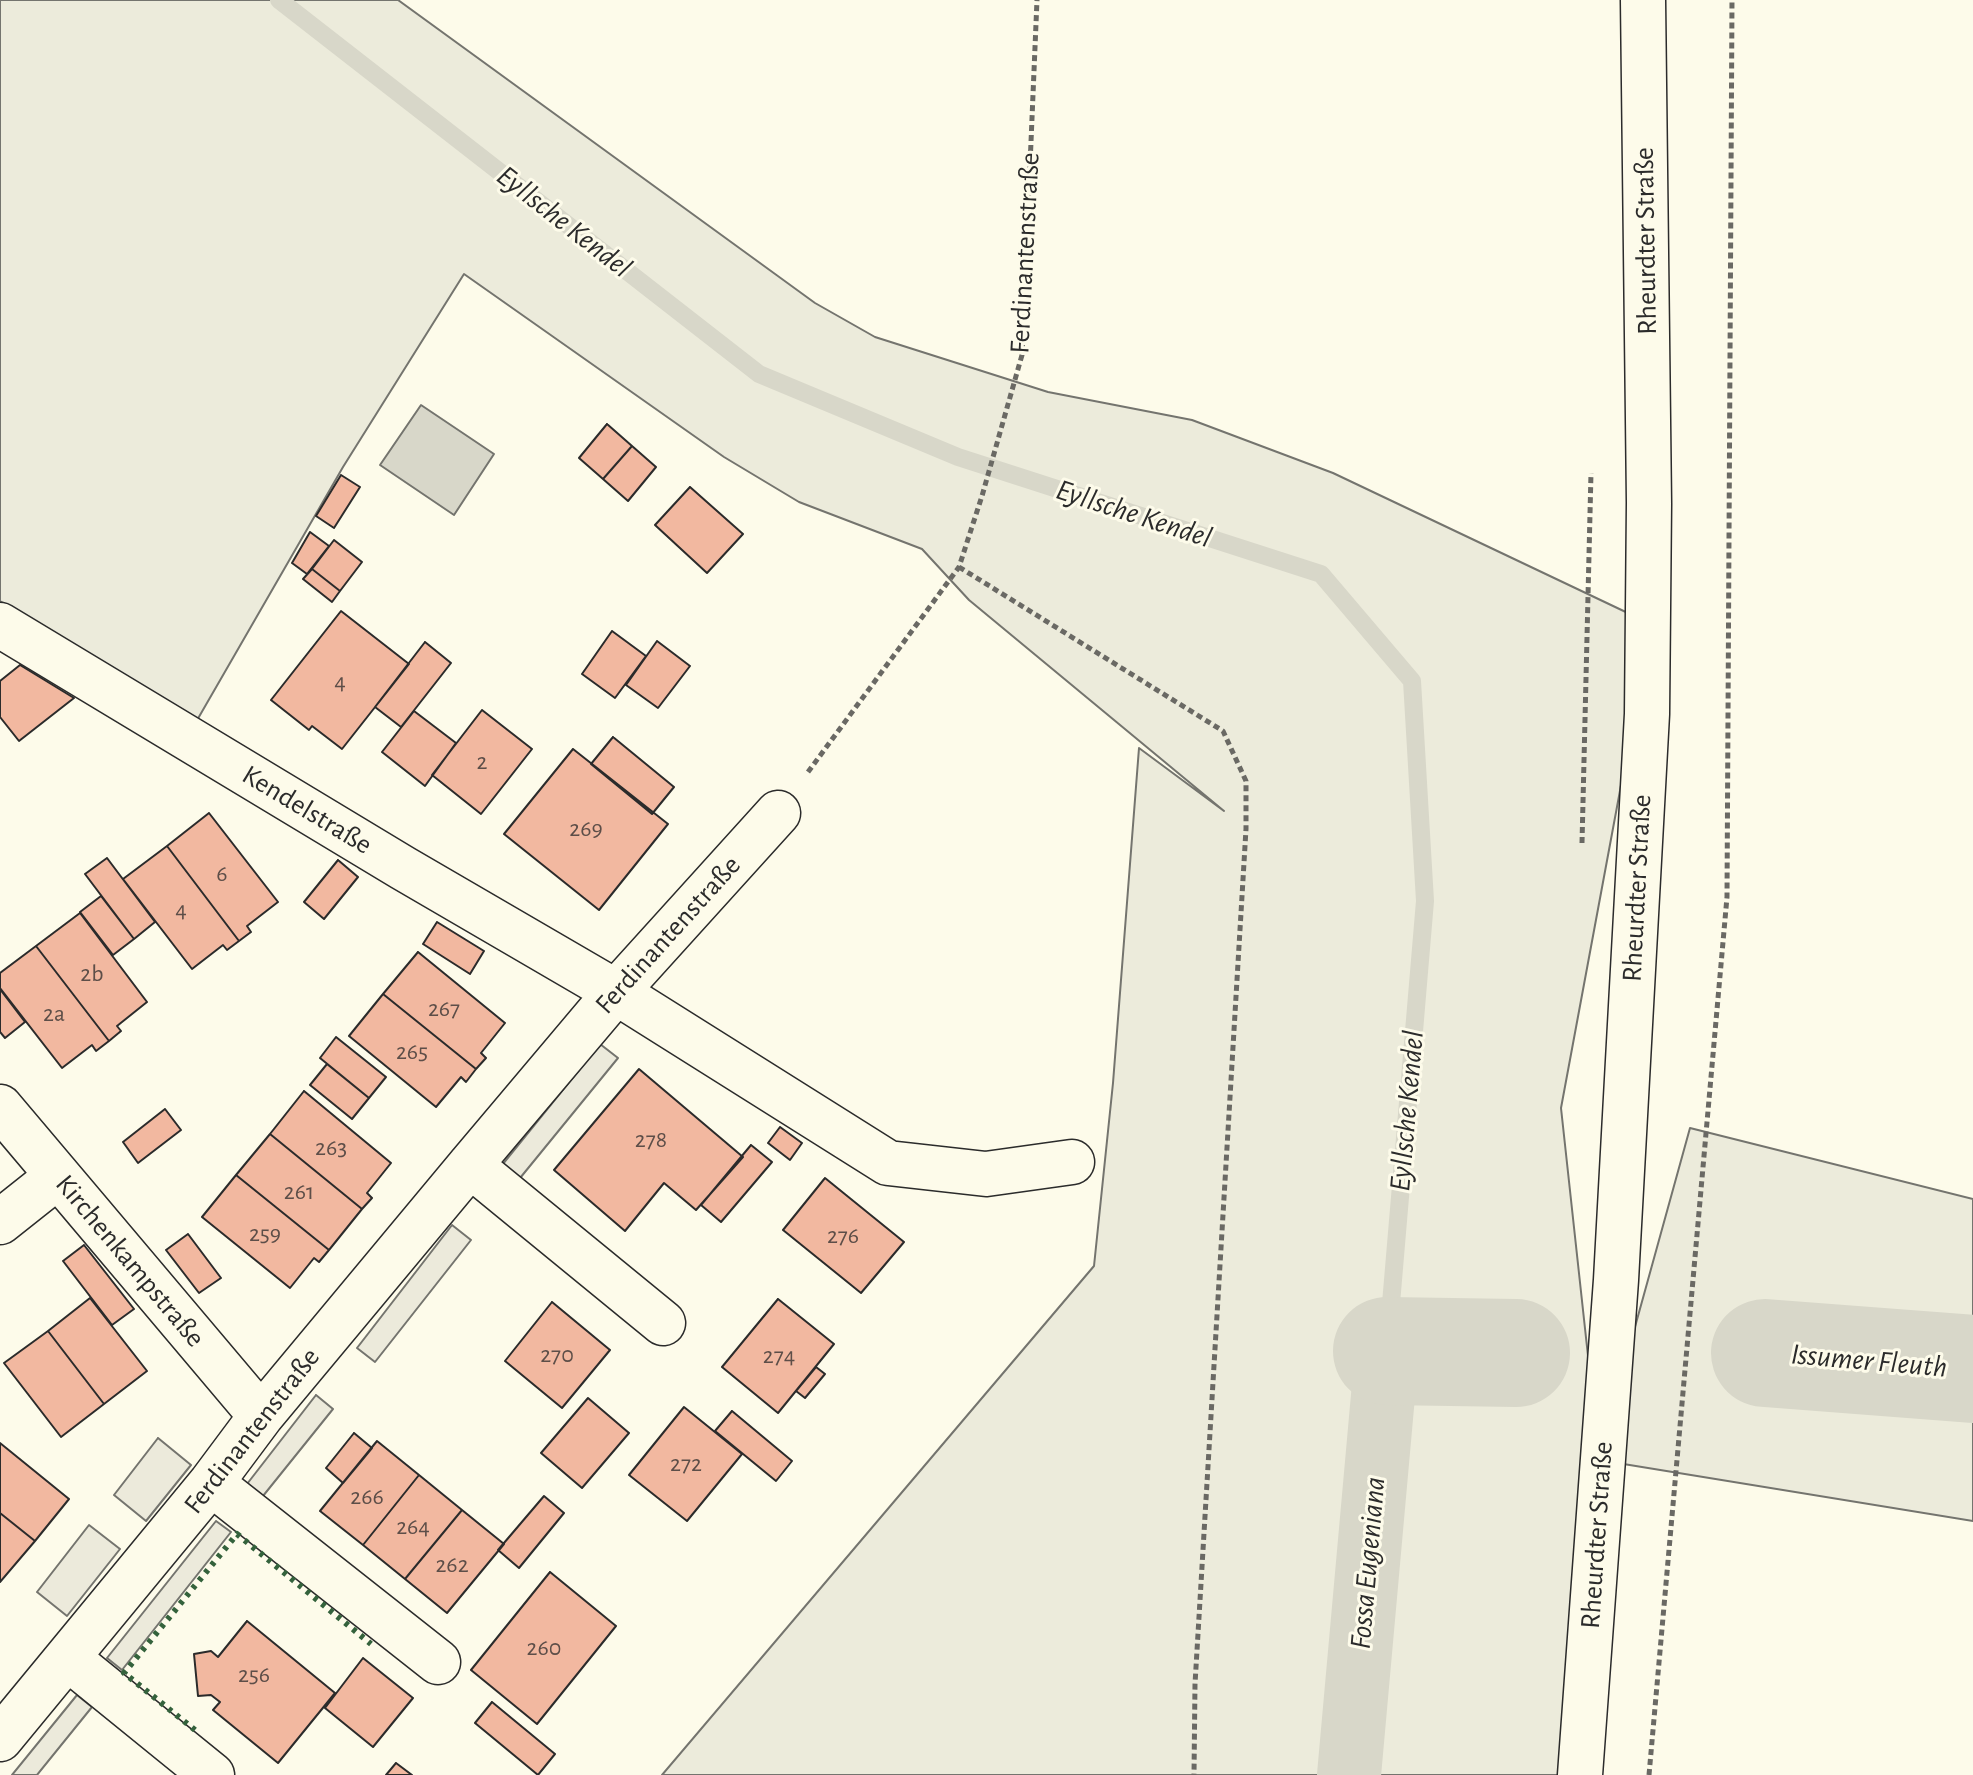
<!DOCTYPE html>
<html>
<head>
<meta charset="utf-8">
<style>
  body { margin:0 }
  canvas { display:block; background:#fdfbea }
</style>
</head>
<body>
<canvas width="1973" height="1775"></canvas>
<script>
const ctx = document.querySelector('canvas').getContext('2d');
ctx.lineJoin = 'round';
function fillPath(path, color) { ctx.fillStyle = color; ctx.fill(path, 'evenodd'); }
const toPath = rows => new Path2D(rows.map(r => 'M' + r).join(''));
function trace(path, color, width, dash) { ctx.strokeStyle = color; ctx.lineWidth = width; ctx.lineCap = dash ? 'butt' : 'round'; ctx.setLineDash(dash || []); ctx.stroke(path); }
function label(font, color, halo, rows, align = 'center') {
  ctx.font = font + ' "Alegreya Sans",sans-serif'; ctx.lineWidth = 6; ctx.setLineDash([]); ctx.textBaseline = 'middle'; ctx.strokeStyle = halo; ctx.fillStyle = color; for (const [text, x, y, turn = 0] of rows) {
    ctx.save(); ctx.translate(x, y); ctx.rotate((+turn || 0) * Math.PI / 180); ctx.textAlign = isNaN(turn) ? turn : align; if (halo) ctx.strokeText(text, 0, 0); ctx.fillText(text, 0, 0); ctx.restore();
  }
}
const green = toPath([
  [0,0,398,0,815,303,875,337,1048,392,1192,420,1333,473,1651,624,1561,1108,1599,1457,1690,1128,1973,1199,1973,1521,1599,1460,1567,1775,662,1775,1094,1266,1113,1083,1139,748,1224,811,969,600,922,549,799,502,724,457,464,274,343,467,196,722,0,601,0,0]
]);
const parking = toPath([
  [600,1044,618,1058,516,1183,498,1170,600,1044],
  [452,1225,471,1240,375,1362,357,1348,452,1225],
  [316,1395,333,1409,263,1496,247,1484,316,1395],
  [158,1438,191,1465,146,1521,114,1495,158,1438],
  [216,1521,231,1532,122,1670,107,1658,216,1521],
  [89,1525,120,1549,67,1616,37,1592,89,1525],
  [77,1695,92,1707,37,1775,12,1775,77,1695]
]);
const water = toPath([
  [421,405,494,454,454,515,380,465,421,405]
]);
const stream = toPath([
  [279,0,759,374,958,457,1321,574,1412,681,1425,901,1387,1351]
]);
const canal = toPath([
  [1349,1775,1387,1351]
]);
const river = toPath([
  [1387,1351,1516,1353],
  [1765,1353,1973,1369]
]);
const building = toPath([
  [607,424,632,446,603,479,579,458,607,424],
  [632,446,656,467,628,501,603,479,632,446],
  [341,475,360,487,334,528,316,516,341,475],
  [690,487,743,534,707,573,655,525,690,487],
  [310,532,329,546,307,574,292,563,310,532],
  [334,540,362,562,340,591,312,569,334,540],
  [312,569,340,591,332,602,303,579,312,569],
  [341,611,409,664,342,749,312,726,309,730,271,700,341,611],
  [612,631,646,656,615,698,582,674,612,631],
  [657,641,690,666,658,708,626,685,657,641],
  [425,642,451,663,401,727,375,707,425,642],
  [20,665,74,698,19,741,0,717,0,681,20,665],
  [482,710,532,749,481,814,432,775,482,710],
  [414,711,456,743,425,786,382,752,414,711],
  [613,737,674,787,652,814,591,764,613,737],
  [573,749,668,824,599,910,504,834,573,749],
  [209,813,278,902,247,926,251,932,239,941,167,846,209,813],
  [167,846,239,941,227,950,223,945,192,969,123,879,167,846],
  [107,858,155,922,134,939,85,874,107,858],
  [338,860,358,877,324,919,304,902,338,860],
  [101,896,134,939,113,955,80,912,101,896],
  [80,913,147,1002,117,1026,121,1031,109,1041,36,946,80,913],
  [437,922,484,951,470,974,423,944,437,922],
  [36,946,109,1041,96,1051,92,1045,62,1068,0,988,0,973,36,946],
  [418,952,505,1023,481,1053,486,1058,476,1069,383,994,418,952],
  [0,989,25,1022,5,1038,0,1032,0,989],
  [383,994,476,1069,466,1082,461,1077,436,1107,349,1036,383,994],
  [336,1037,386,1077,369,1098,320,1058,336,1037],
  [327,1064,369,1098,352,1119,310,1085,327,1064],
  [639,1069,743,1157,696,1210,664,1183,625,1231,554,1170,639,1069],
  [304,1091,391,1163,367,1193,372,1198,362,1209,270,1134,304,1091],
  [165,1109,181,1130,138,1163,123,1142,165,1109],
  [780,1127,802,1143,790,1160,768,1143,780,1127],
  [270,1134,362,1209,329,1250,236,1175,270,1134],
  [751,1145,772,1162,721,1222,701,1205,751,1145],
  [236,1175,329,1250,319,1262,314,1258,290,1288,202,1217,236,1175],
  [825,1178,904,1242,861,1293,783,1230,825,1178],
  [188,1234,221,1278,199,1293,166,1250,188,1234],
  [84,1245,134,1309,112,1325,63,1261,84,1245],
  [90,1298,147,1371,104,1404,48,1331,90,1298],
  [778,1299,834,1344,778,1413,722,1367,778,1299],
  [552,1302,610,1350,562,1408,505,1361,552,1302],
  [48,1331,104,1404,61,1437,4,1363,48,1331],
  [816,1367,825,1374,805,1398,796,1391,816,1367],
  [588,1398,629,1433,582,1488,541,1453,588,1398],
  [684,1407,742,1454,687,1521,629,1475,684,1407],
  [732,1411,792,1461,776,1481,715,1431,732,1411],
  [354,1433,372,1448,343,1483,326,1468,354,1433],
  [377,1441,419,1475,363,1545,320,1511,377,1441],
  [0,1443,69,1499,35,1541,0,1513,0,1443],
  [419,1475,462,1510,405,1579,363,1545,419,1475],
  [544,1496,564,1513,519,1568,498,1550,544,1496],
  [462,1510,504,1544,447,1613,405,1579,462,1510],
  [0,1513,35,1541,0,1582,0,1513],
  [550,1572,616,1626,537,1724,471,1670,550,1572],
  [247,1621,335,1693,278,1763,213,1710,220,1702,211,1695,198,1696,194,1654,211,1651,218,1657,247,1621],
  [363,1658,413,1698,373,1747,325,1708,363,1658],
  [492,1702,555,1754,538,1775,475,1723,492,1702],
  [396,1763,412,1775,386,1775,396,1763]
]);
const path = toPath([
  [959,567,1223,731,1246,781,1246,829,1195,1684,1194,1775],
  [808,772,959,567,982,496,1022,355,1037,0],
  [1582,843,1591,473],
  [1649,1775,1727,897,1732,0]
]);
const minor = toPath([
  [0,625,403,868,616,992,888,1163,986,1174,1072,1162],
  [0,1107,261,1416],
  [470,1165,663,1323],
  [0,1222,58,1176],
  [211,1483,438,1662],
  [69,1659,212,1775],
  [0,1739,211,1483,261,1416,470,1165,616,992,778,813]
]);
const major = toPath([
  [1580,1775,1616,1280,1647,714,1649,503,1643,0]
]);
const hedge = toPath([
  [195,1730,124,1673,237,1534,371,1644]
]);
const numberNames = [
  ["4",340,682],
  ["2",482,762],
  ["269",586,829],
  ["6",222,874],
  ["4",181,910],
  ["2b",92,974],
  ["267",444,1009],
  ["2a",54,1014],
  ["265",412,1052],
  ["278",651,1140],
  ["263",331,1148],
  ["261",299,1192],
  ["259",265,1234],
  ["276",843,1236],
  ["270",557,1355],
  ["274",779,1356],
  ["272",686,1464],
  ["266",367,1497],
  ["264",413,1527],
  ["262",452,1565],
  ["260",544,1648],
  ["256",254,1675]
];
const streetNames = [
  ["Rheurdter Straße",1646,241,-91],
  ["Ferdinantenstraße",1025,253,-87],
  ["Kendelstraße",307,810,31],
  ["Rheurdter Straße",1637,888,-87],
  ["Ferdinantenstraße",668,935,-48],
  ["Kirchenkampstraße",130,1261,50],
  ["Ferdinantenstraße",252,1431,-52],
  ["Rheurdter Straße",1597,1535,-86]
];
const waterNames = [
  ["Eyllsche Kendel",564,222,38],
  ["Eyllsche Kendel",1134,514,18],
  ["Eyllsche Kendel",1407,1111,-85],
  ["Issumer Fleuth",1869,1361,5],
  ["Fossa Eugeniana",1368,1563,-85]
];
fillPath(green, '#ecebdb');
trace(green, '#74746e', 2);
fillPath(parking, '#eceadb');
trace(parking, '#74746e', 2);
fillPath(water, '#d8d7c9');
trace(water, '#74746e', 2);
trace(stream, '#d8d7c9', 18);
trace(canal, '#d8d7c9', 64);
trace(river, '#d8d7c9', 108);
fillPath(building, '#f2b8a0');
trace(building, '#2b2b2b', 2);
trace(minor, '#2b2b2b', 47);
trace(major, '#2b2b2b', 47);
trace(path, '#6a6964', 5, [6, 4]);
trace(minor, '#fdfbea', 44);
trace(major, '#fdfbea', 44);
trace(hedge, '#34623c', 6, [4, 6]);
label('24px', '#5d4e48', null, numberNames);
label('28px', '#2b2b2b', '#fdfbea', streetNames);
label('italic 30px', '#2b2b2b', '#fdfbea', waterNames);
</script>
</body>
</html>
